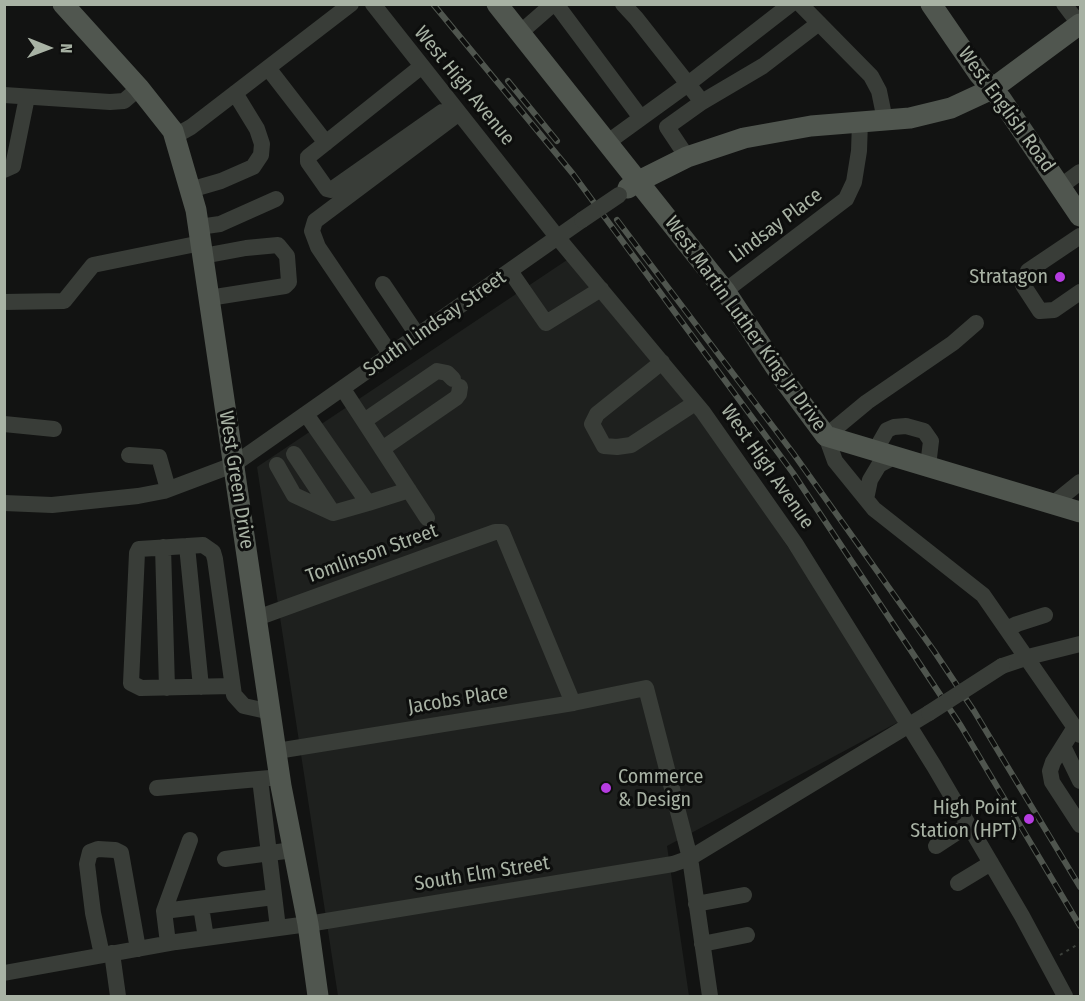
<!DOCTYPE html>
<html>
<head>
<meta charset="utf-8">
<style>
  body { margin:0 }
  #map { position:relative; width:1085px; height:1001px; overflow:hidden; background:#121312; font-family:"Fira Sans Condensed",sans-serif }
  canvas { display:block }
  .frame { position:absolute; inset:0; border:6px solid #a8b2a4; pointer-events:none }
  .north { position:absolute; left:18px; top:18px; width:60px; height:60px; -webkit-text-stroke:4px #0d0e0d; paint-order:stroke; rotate:91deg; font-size:16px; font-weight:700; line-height:24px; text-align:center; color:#a8b2a4 }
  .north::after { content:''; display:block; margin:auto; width:21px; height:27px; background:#a8b2a4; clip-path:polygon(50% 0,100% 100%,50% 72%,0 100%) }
</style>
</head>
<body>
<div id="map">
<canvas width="1085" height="1001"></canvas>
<div class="frame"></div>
<div class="north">N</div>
</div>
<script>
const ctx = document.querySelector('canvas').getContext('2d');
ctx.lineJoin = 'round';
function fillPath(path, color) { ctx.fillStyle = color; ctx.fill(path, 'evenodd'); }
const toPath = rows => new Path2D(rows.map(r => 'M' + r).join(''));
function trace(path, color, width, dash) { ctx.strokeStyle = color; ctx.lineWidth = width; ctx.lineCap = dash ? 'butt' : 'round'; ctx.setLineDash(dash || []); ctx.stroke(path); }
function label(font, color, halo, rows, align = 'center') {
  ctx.font = font + ' "Fira Sans Condensed",sans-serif'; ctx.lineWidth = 6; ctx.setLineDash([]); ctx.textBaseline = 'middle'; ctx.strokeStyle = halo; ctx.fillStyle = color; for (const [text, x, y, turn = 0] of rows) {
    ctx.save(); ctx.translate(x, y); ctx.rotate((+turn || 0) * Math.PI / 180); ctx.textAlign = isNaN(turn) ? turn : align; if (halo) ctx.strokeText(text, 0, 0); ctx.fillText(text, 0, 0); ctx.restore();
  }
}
const built = toPath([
  [567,260,720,444,902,720,667,846,689,996,338,996,257,467]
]);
const path = toPath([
  [1060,955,1080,943]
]);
const minor = toPath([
  [373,4,558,238,703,412,795,543,934,766,1022,916,1065,996],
  [556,4,641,118],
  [791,4,688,84,702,102,763,66,819,23],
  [800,4,871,76,879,91,885,120],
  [1064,4,1080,25],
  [521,32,553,4],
  [422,66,308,157,308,162,327,189,331,190,442,112],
  [268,68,326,143],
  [4,95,110,102,124,101,139,88],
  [175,136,191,127,351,4],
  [608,142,688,84,636,18,623,4],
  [687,157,667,127,702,102],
  [4,170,13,166,27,97],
  [1061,186,1080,172],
  [190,190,221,181,253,167,261,155,262,144,257,129,235,93],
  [199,227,220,224,276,199],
  [1080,236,1028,271,1023,285,1040,311,1054,310,1080,292],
  [203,256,246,248,278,245,287,256,289,282,285,286,209,298],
  [510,271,546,323,601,289],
  [383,284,418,336],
  [725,291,846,199,854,182,859,151,860,122],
  [4,302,64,301,93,265,201,243],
  [976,323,953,343,867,402,826,436,835,461,874,509,983,595,1080,735],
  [391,355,318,247,312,231,315,221,459,113],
  [662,362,597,414,592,424,604,446,617,447,631,445,695,403],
  [343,389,427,518],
  [306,414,368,503,409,490],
  [364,421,437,371,447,373,453,379],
  [4,424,54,429],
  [382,449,456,398,459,394,460,387],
  [875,451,887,430,894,427,906,426,924,431,931,441,928,466],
  [129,455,159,457,168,489],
  [277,465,294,495,333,513,294,454],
  [866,499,870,480,879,465,894,457],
  [4,503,52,505,138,496,164,491,233,465,582,220],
  [1054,503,1080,482],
  [333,513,368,503],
  [187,546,201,687],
  [163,547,167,688],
  [257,618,439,552,495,532,502,532,573,703],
  [1007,629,1017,624,1045,615],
  [1002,666,1032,656,1080,644],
  [232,686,141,688,131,683,137,553,139,549,203,545,213,552,215,559,234,695,244,706,271,712],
  [1075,727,1053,762,1050,771,1052,782,1080,825],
  [1063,746,1080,781],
  [277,751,573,703,646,688,690,858,710,996],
  [260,779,278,928],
  [157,788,270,778],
  [936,846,968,825],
  [225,859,293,850],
  [958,883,991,863],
  [696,904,744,895],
  [201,907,206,938],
  [164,911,190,840],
  [168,943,164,911,274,897],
  [702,944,747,935],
  [112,953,118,996],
  [102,955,93,913,87,864,90,852,98,849,115,850,121,853,138,949],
  [4,973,176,942,308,924,673,864,690,858,929,713]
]);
const major = toPath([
  [63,4,139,88,173,131,196,210,281,786,308,924,318,996],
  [497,4,725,291,782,377,826,436,1080,512],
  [931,4,979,74,1001,99,1080,216],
  [628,188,639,181,687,157,744,138,811,126,910,118,951,108,992,89,1080,24]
]);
const rail = toPath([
  [433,4,573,174,793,473,961,726,1080,926],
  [508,81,557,141],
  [617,220,793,453,934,651,974,711,1080,887]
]);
const minorBridge = toPath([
  [582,220,619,195],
  [929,713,1002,666]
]);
const markers = [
  [1060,277,6,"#b63ce1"],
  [606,788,6,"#b63ce1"],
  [1029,819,6,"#b63ce1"]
];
const streetNames = [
  ["West High Avenue",464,86,51],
  ["West English Road",1006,110,54],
  ["Lindsay Place",776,226,-37],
  ["South Lindsay Street",435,324,-35],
  ["West Martin Luther King Jr Drive",745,324,54],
  ["West High Avenue",767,467,55],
  ["West Green Drive",236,480,81],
  ["Tomlinson Street",372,554,-20],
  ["Jacobs Place",458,700,-9],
  ["South Elm Street",482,874,-9]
];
const poiNames = [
  ["Stratagon",1048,277],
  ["Commerce",618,777,"left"],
  ["& Design",618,800,"left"],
  ["High Point",1017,808],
  ["Station (HPT)",1017,831]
];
fillPath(built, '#1e201e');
trace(path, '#3c413b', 2, [3, 4.5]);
trace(minor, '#393d38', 16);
trace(major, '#50564f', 21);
trace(rail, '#4f554e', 6);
trace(rail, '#0d0e0d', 4, [11]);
trace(minorBridge, '#393d38', 16);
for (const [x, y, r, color] of markers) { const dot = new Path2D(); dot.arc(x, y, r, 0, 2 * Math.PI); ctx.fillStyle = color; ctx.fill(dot); trace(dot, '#0d0e0d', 2); }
label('20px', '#a8b2a4', '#0d0e0d', streetNames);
label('20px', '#a8b2a4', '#0d0e0d', poiNames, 'right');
</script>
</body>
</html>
